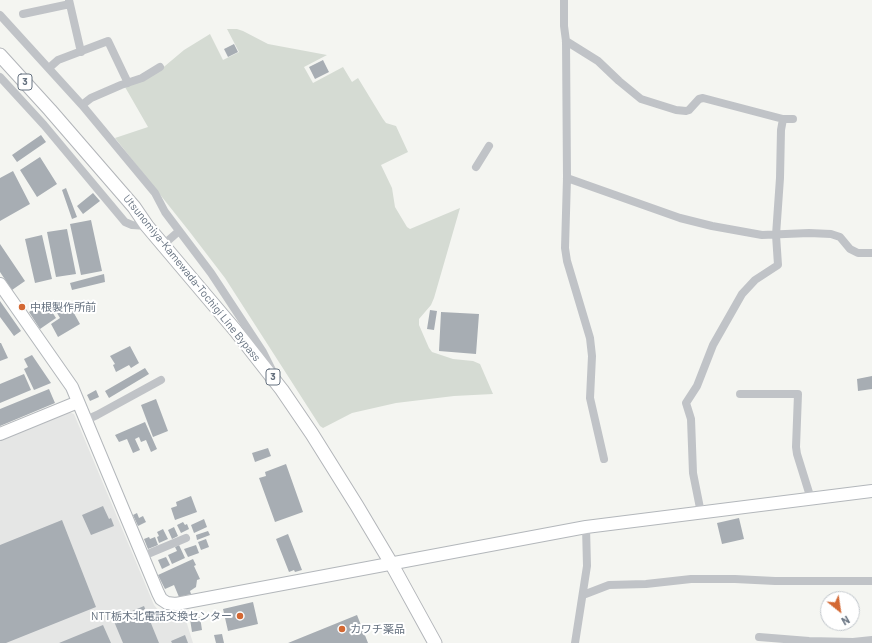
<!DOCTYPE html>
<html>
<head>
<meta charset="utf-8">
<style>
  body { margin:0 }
  #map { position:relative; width:872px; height:643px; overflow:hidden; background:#f4f5f1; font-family:Barlow,sans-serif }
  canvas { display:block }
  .north { position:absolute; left:820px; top:591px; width:40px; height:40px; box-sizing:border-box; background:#fff; border:1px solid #c2c7cc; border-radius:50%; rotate:150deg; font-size:11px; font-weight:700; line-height:16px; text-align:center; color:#667280 }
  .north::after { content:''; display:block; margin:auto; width:14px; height:18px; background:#d36833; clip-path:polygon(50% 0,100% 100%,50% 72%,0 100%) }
</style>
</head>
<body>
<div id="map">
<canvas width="872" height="643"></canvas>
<div class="north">N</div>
</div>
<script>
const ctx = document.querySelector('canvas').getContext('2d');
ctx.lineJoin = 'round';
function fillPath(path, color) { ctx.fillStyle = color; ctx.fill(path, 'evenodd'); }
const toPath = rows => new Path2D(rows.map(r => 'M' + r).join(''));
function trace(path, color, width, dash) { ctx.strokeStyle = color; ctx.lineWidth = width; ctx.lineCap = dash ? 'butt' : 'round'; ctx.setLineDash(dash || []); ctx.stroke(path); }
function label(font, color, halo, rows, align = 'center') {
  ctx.font = font + ' Barlow,"Noto Sans JP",sans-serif'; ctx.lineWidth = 4; ctx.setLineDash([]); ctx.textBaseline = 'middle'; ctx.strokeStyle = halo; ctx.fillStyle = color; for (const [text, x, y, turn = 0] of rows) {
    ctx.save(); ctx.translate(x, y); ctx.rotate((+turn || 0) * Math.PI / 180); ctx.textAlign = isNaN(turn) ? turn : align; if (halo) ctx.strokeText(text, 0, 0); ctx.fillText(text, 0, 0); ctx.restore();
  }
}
const built = toPath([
  [69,412,74,414,154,605,159,611,165,613,183,611,193,643,0,643,0,440]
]);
const green = toPath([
  [227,29,237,29,243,31,268,44,327,55,304,67,313,83,343,67,352,82,358,78,383,119,386,123,396,126,408,152,381,165,392,188,395,207,407,227,410,229,460,208,434,298,431,305,419,319,419,325,429,348,432,352,453,359,473,361,480,364,493,394,454,396,396,403,352,413,323,428,320,426,225,278,189,231,115,138,148,127,125,87,159,71,184,50,210,34,223,60,239,52]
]);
const building = toPath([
  [234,44,238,52,228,57,224,49],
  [323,60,329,72,315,79,309,67],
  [41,135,46,142,17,162,12,155],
  [40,157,57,184,37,197,20,170],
  [13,171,30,204,0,221,0,178],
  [66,188,77,217,72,219,62,190],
  [93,193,100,201,83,214,77,206],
  [91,220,102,271,81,275,70,224],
  [67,229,76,274,56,277,47,232],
  [42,235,52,279,35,283,25,239],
  [0,244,25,281,12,290,0,272],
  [104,274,105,282,72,290,70,283],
  [0,301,21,331,14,336,0,317],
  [45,301,56,318,40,329,29,312],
  [70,306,80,324,58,337,51,324,60,318,57,313],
  [430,310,437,311,434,330,427,329],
  [441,312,479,314,476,354,439,351],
  [0,343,1,343,8,358,0,361],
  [130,346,139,363,131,368,129,365,116,372,113,365,115,364,110,356],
  [32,355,51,383,34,390,24,369,28,367,24,359],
  [145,368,149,374,109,398,105,391],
  [24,374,31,390,0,403,0,384],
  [872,376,872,389,858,391,857,379],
  [49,389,55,403,0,426,0,409],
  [96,390,99,397,90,401,87,395],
  [156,399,168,431,153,437,141,405],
  [145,422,157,449,151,452,146,440,141,442,139,437,135,439,140,450,133,453,127,439,119,442,115,435],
  [268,448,271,456,255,462,252,453],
  [286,464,303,512,275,522,259,478,266,476,265,472],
  [191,496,197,512,175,520,171,508,177,506,176,502],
  [103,506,109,519,111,518,114,526,91,535,82,515],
  [137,513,139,518,143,516,146,522,138,526,133,515],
  [739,518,744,539,722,544,717,523],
  [204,519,207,527,194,533,191,525],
  [62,520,96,607,6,643,0,643,0,545],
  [183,522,185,525,187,524,189,529,181,533,177,525],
  [174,527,178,536,172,539,168,530],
  [163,529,168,539,159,543,157,537,159,536,157,532],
  [208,531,210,535,197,540,196,535],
  [288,534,302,570,295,572,294,570,289,572,276,539],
  [149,537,150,539,155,537,158,545,148,549,144,539],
  [206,539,209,547,201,550,198,542],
  [179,545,185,558,172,564,168,555,177,551,175,547],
  [196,545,199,553,188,557,184,549],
  [166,557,170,565,162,569,158,560],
  [193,559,196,565,194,566,200,579,197,580,196,587,190,591,191,594,179,597,174,585,165,589,158,575],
  [253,602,258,624,228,631,223,609],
  [144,606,159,643,123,643,113,619],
  [357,615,368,643,288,643],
  [200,617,202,630,192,632,190,619],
  [103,625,111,643,59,643],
  [222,634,224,643,216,643,214,635],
  [185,635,188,643,172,643,171,641]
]);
const street = toPath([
  [69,0,81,52],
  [564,0,564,26,566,41,567,178,565,248,567,261,590,338,592,356,590,398,604,459],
  [23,14,70,4],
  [0,15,82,105,155,193,165,212,211,273,263,352,272,370],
  [566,41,598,61,619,81,641,99,676,110,686,111,689,110,699,99,703,98,783,119,793,119],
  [49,68,58,60,108,41,128,83],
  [0,77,44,125,125,222,132,225,147,226],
  [82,105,91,98,121,85,142,78,160,67],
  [476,167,489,146],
  [567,178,680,218,712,226,762,235,809,233,831,234,840,237,850,249,858,253,872,253],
  [163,245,179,231],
  [740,394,798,394,796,447,797,454,811,499],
  [86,420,97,415,161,380],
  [701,513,693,473,691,419,686,403,697,386,713,345,742,294,755,280,778,265,776,235,780,178,781,130,783,119],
  [143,556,186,538],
  [583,595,609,585,646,584,691,579,735,579,775,581,872,581],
  [759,637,809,641,853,642,872,640],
  [575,643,587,566,586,527]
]);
const secondary = toPath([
  [0,284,72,387,158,593,161,599,167,603,176,604,586,527,872,491],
  [0,434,78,402]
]);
const primary = toPath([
  [0,55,50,110,134,207,147,226,235,330,282,390,312,434,357,506,391,563,435,643]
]);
const markers = [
  [22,307,4,"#d36833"],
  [240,616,4,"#d36833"],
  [342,629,4,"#d36833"]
];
const shields = [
  [25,82,14],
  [273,377,14]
];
const shieldNames = [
  ["3",25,82],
  ["3",273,377]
];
const streetNames = [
  ["Utsunomiya-Kamewada-Tochigi Line Bypass",192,278,51]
];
const poiNames = [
  ["中根製作所前",30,307],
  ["NTT栃木北電話交換センター",232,616,"right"],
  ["カワチ薬品",350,629]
];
fillPath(built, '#e5e6e5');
fillPath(green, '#d5dbd3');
fillPath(building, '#a7adb3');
trace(secondary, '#b3b7bb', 14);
trace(primary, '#b2b5b9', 15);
trace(street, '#c0c3c7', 8);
trace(secondary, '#fff', 12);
trace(primary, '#fff', 13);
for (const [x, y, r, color] of markers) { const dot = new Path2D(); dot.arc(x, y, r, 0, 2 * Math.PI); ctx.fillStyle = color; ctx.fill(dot); trace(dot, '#fff', 1.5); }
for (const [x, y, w] of shields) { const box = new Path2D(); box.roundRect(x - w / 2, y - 8, w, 16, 3); ctx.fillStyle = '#fff'; ctx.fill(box); trace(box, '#667280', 1); }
label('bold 10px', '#667280', null, shieldNames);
label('11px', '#667280', '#fff', streetNames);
label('11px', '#667280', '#fff', poiNames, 'left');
</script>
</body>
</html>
